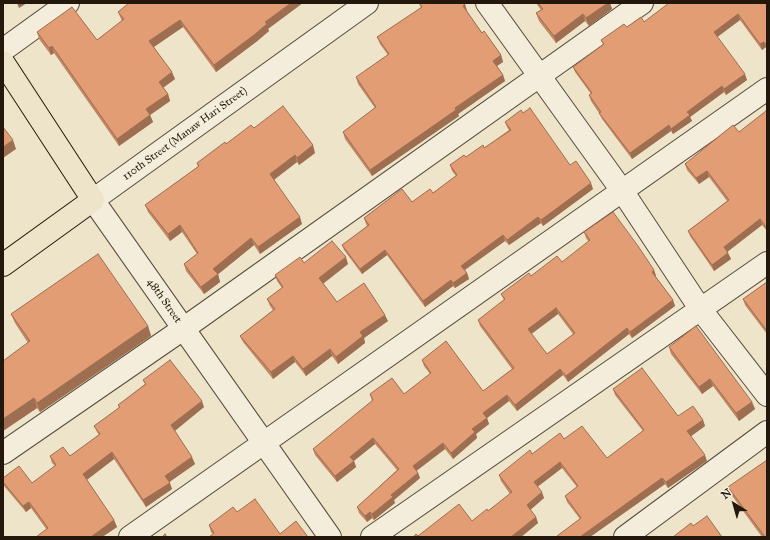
<!DOCTYPE html>
<html>
<head>
<meta charset="utf-8">
<style>
  body { margin:0 }
  #map { position:relative; width:770px; height:540px; overflow:hidden; background:#eee4c9; font-family:"IM FELL Great Primer",serif }
  canvas { display:block }
  .frame { position:absolute; inset:0; border:4px solid #23180b; pointer-events:none }
  .north { position:absolute; left:714px; top:484px; width:40px; height:40px; -webkit-text-stroke:3px #f4eddc; paint-order:stroke; rotate:323deg; font-size:11px; font-weight:700; line-height:16px; text-align:center; color:#23180b }
  .north::after { content:''; display:block; margin:auto; width:14px; height:18px; background:#23180b; clip-path:polygon(50% 0,100% 100%,50% 72%,0 100%) }
</style>
</head>
<body>
<div id="map">
<canvas width="770" height="540"></canvas>
<div class="frame"></div>
<div class="north">N</div>
</div>
<script>
const ctx = document.querySelector('canvas').getContext('2d');
ctx.lineJoin = 'round';
const toPath = rows => new Path2D(rows.map(r => 'M' + r).join(''));
function trace(path, color, width, dash) { ctx.strokeStyle = color; ctx.lineWidth = width; ctx.lineCap = dash ? 'butt' : 'round'; ctx.setLineDash(dash || []); ctx.stroke(path); }
function fillPath(path, color) { ctx.fillStyle = color; ctx.fill(path, 'evenodd'); }
function label(font, color, halo, rows, align = 'center') {
  ctx.font = font + ' "IM FELL Great Primer",serif'; ctx.lineWidth = 3; ctx.setLineDash([]); ctx.textBaseline = 'middle'; ctx.strokeStyle = halo; ctx.fillStyle = color; for (const [text, x, y, turn = 0] of rows) {
    ctx.save(); ctx.translate(x, y); ctx.rotate((+turn || 0) * Math.PI / 180); ctx.textAlign = isNaN(turn) ? turn : align; if (halo) ctx.strokeText(text, 0, 0); ctx.fillText(text, 0, 0); ctx.restore();
  }
}
const minor = toPath([
  [487,3,623,192,701,310,767,395],
  [3,50,68,3],
  [3,453,183,329,642,3],
  [130,537,767,89],
  [330,537,93,200,367,3],
  [372,537,767,263],
  [625,537,767,432]
]);
const major = toPath([
  [3,62,93,200,3,265]
]);
const wall = toPath([
  [419,3,464,3,467,11,482,33,501,55,503,62,497,66,503,75,505,81,458,114,459,116,372,176,345,139,343,132,375,108,358,84,356,77,388,55,380,44,377,37,421,8],
  [536,3,610,3,612,9,589,26,585,21,556,43,539,21,536,13,541,10],
  [767,3,767,49,766,47,762,50,740,20,717,37,747,80,726,95,724,92,690,117,692,121,673,134,671,131,632,159,602,119,599,113,591,101,589,95,591,94,575,72,573,67,603,44,601,40,627,27,644,22],
  [118,12,268,29,269,31,256,42,216,72,183,27,154,47,175,79,163,88,168,94,170,101,150,115,153,122,119,146,54,53,51,55,39,39,37,32,97,40,122,21,121,19],
  [767,112,767,231,762,225,727,251,731,259,714,271,690,236,688,231,727,201,709,177,699,184,687,170,685,164,739,132],
  [523,113,570,165,593,189,543,226,541,223,509,245,505,241,465,270,467,273,469,279,455,288,453,286,425,307,387,255,362,274,344,250,342,245,367,226,366,224,364,218,412,202,433,193,456,176,452,171,450,165,484,148,509,130,507,127,505,122],
  [254,128,315,153,299,165,297,162,274,180,302,224,260,254,254,245,218,274,220,282,204,294,186,271,184,264,197,254,182,232,170,241,148,212,145,205,198,167,197,163,226,144],
  [584,232,654,270,656,276,656,277,673,300,675,306,632,338,629,334,568,382,563,375,517,411,509,401,487,418,489,424,476,434,477,438,453,459,445,449,416,471,418,473,420,478,394,500,395,503,374,520,372,518,367,522,359,513,357,507,397,470,375,444,354,461,356,467,337,482,315,455,313,449,372,401,370,394,404,394,430,374,424,366,422,360,483,391,512,369,480,326,478,320,504,300,501,294,531,276,562,262,589,242,586,238],
  [558,314,573,334,547,354,531,334],
  [304,263,348,264,323,284,337,302,388,321,364,338,365,343,338,364,332,356,306,376,295,362,273,379,243,342,240,336,273,310,270,306,267,299,282,288,277,281,275,275],
  [767,282,767,334,745,305,743,299],
  [11,314,148,326,151,336,40,412,37,408,3,431,3,361,28,343,15,323],
  [669,347,752,402,755,409,739,421,713,386,702,394,671,354],
  [143,380,204,407,175,431,195,464,169,482,172,489,146,507,114,459,87,480,114,520,117,527,102,537,36,537,47,530,31,508,26,512,4,486,3,478,32,483,55,466,52,463,50,456,70,456,99,435,97,432,94,426,119,408,118,405,145,384],
  [613,389,678,416,703,420,705,426,691,436,707,461,668,488,665,484,590,537,557,537,580,519,567,502,565,496,577,487,562,468,537,487,544,498,530,510,536,517,538,523,521,537,413,537,418,536,472,521,488,511,510,494,501,481,499,475,532,454,564,439,607,458,643,431,615,395],
  [728,487,767,537,762,537,730,493],
  [237,512,280,534,213,534,211,532,209,525]
]);
const shadedWall = toPath([
  [17,3,27,3,19,8],
  [291,3,303,3,268,29,269,31,256,42,216,72,214,65,265,22],
  [608,3,610,3,612,9,589,26,586,18],
  [465,4,467,11,465,12,463,6],
  [583,14,585,21,556,43,554,36],
  [738,14,740,20,716,38,714,32],
  [180,20,183,27,152,48,149,41],
  [764,42,766,47,762,50,760,44],
  [52,46,54,53,51,55,49,48],
  [501,55,503,62,495,67,493,61],
  [172,72,175,79,161,89,159,82],
  [745,74,747,80,726,95,724,89],
  [503,75,505,81,458,114,459,116,372,176,370,170,455,108],
  [722,86,724,92,690,117,692,121,673,134,671,129,687,112],
  [168,94,170,101,150,115,153,122,119,146,117,139,146,109],
  [669,125,671,131,632,159,630,153],
  [13,140,16,149,3,158,3,147],
  [313,145,315,153,299,165,297,158],
  [295,155,297,162,272,181,270,174],
  [707,171,709,177,699,184,696,178],
  [591,183,593,189,543,226,541,220],
  [300,217,302,224,260,254,258,247],
  [538,217,541,223,509,245,507,240],
  [760,219,762,225,726,253,724,247],
  [180,225,182,232,170,241,168,234],
  [503,235,505,241,463,271,461,266],
  [251,238,254,245,216,276,213,269],
  [385,250,387,255,362,274,360,269],
  [728,253,731,259,714,271,712,265],
  [346,257,348,264,321,285,319,278],
  [654,270,656,276,654,278,652,272],
  [467,273,469,279,455,288,453,283],
  [218,274,220,282,204,294,201,287],
  [451,280,453,286,425,307,423,301],
  [673,300,675,306,632,338,630,332],
  [556,308,558,314,530,335,528,329],
  [385,315,388,321,364,338,365,343,338,364,336,357,360,332],
  [148,326,151,336,40,412,37,403],
  [627,328,629,334,568,382,566,376],
  [330,349,332,356,306,376,303,369],
  [293,356,295,362,273,379,271,372],
  [560,369,563,375,517,411,515,405],
  [710,379,713,386,702,394,699,387],
  [507,395,509,401,487,418,489,424,476,434,477,438,453,459,451,453,472,429,483,413],
  [34,398,37,408,3,431,3,419],
  [202,401,204,407,173,432,171,425],
  [752,402,755,409,739,421,736,413],
  [703,420,705,426,690,437,687,431],
  [373,438,375,444,352,462,350,457],
  [443,443,445,449,415,472,413,466],
  [112,452,114,459,85,481,83,474],
  [705,455,707,461,668,488,666,482],
  [192,457,195,464,168,483,165,476],
  [354,461,356,467,337,482,335,476],
  [560,462,562,468,536,488,534,482],
  [418,473,420,478,394,500,395,503,374,520,372,514,391,495],
  [662,478,665,484,590,537,580,537],
  [170,483,172,489,146,507,143,500],
  [542,492,544,498,529,511,527,505],
  [29,502,31,508,26,512,23,506],
  [370,512,372,518,367,522,365,516],
  [536,517,538,523,521,537,511,537],
  [114,520,117,527,102,537,91,537]
]);
const building = toPath([
  [129,3,291,3,265,22,267,24,254,35,214,65,180,20,149,41,172,72,159,82,168,94,146,109,150,115,117,139,52,46,49,48,37,32,72,7,97,40,124,19,118,12,129,3],
  [419,3,464,3,465,4,463,6,482,33,484,31,501,55,493,61,503,75,455,108,456,110,370,170,343,132,376,107,356,77,389,54,377,37,422,7,419,3],
  [538,3,608,3,586,18,583,14,554,36,536,13,543,9,538,3],
  [669,3,767,3,767,46,764,42,760,44,738,14,714,32,745,74,724,89,722,86,687,112,690,115,671,129,669,125,630,153,599,113,601,112,589,95,592,93,573,67,604,44,601,40,624,24,627,27,641,17,644,22,669,3],
  [283,106,313,145,297,158,295,155,270,174,300,217,258,247,251,238,213,269,218,274,201,287,184,264,198,253,180,225,168,234,145,205,199,166,197,163,225,142,226,144,251,125,254,128,283,106],
  [530,108,570,165,576,161,591,183,541,220,538,217,507,240,503,235,461,266,467,273,453,283,451,280,423,301,385,250,360,269,342,245,369,225,364,218,402,189,412,202,430,189,433,193,457,175,450,165,464,155,466,157,483,145,484,148,511,130,505,122,521,110,523,113,530,108],
  [766,111,767,112,767,227,766,227,760,219,724,247,728,253,712,265,688,231,729,200,707,171,696,178,685,164,733,125,739,132,766,111],
  [3,127,13,140,3,147,3,127],
  [613,212,638,246,654,270,652,272,673,300,630,332,627,328,566,376,560,369,515,405,507,395,483,413,487,418,472,429,475,432,451,453,443,443,413,466,418,473,391,495,393,497,372,514,370,512,365,516,357,507,399,469,373,438,350,457,354,461,335,476,313,449,373,400,370,394,392,378,404,394,431,373,422,360,446,341,483,391,514,368,478,320,505,299,501,294,529,273,531,276,557,256,562,262,590,240,584,232,613,212],
  [556,308,575,333,547,354,528,329,556,308],
  [332,241,346,257,319,278,337,302,364,283,385,315,360,332,363,336,336,357,330,349,303,369,293,356,271,372,240,336,275,309,267,299,283,287,275,275,300,257,304,263,332,241],
  [98,254,148,326,37,403,34,398,3,419,3,361,30,341,11,314,98,254],
  [767,282,767,331,743,299,767,282],
  [696,326,752,402,736,413,710,379,699,387,669,347,696,326],
  [170,360,202,401,171,425,192,457,165,476,170,483,143,500,112,452,83,474,114,520,91,537,36,537,48,528,29,502,23,506,3,482,3,478,19,466,32,483,56,465,50,456,63,447,70,456,100,434,94,426,120,407,118,405,146,384,143,380,170,360],
  [642,368,678,416,693,406,703,420,687,431,705,455,666,482,662,478,580,537,557,537,557,536,581,518,565,496,578,486,560,462,534,482,542,492,527,505,536,517,511,537,413,537,416,534,418,536,459,504,472,521,487,509,488,511,512,492,499,475,530,450,532,454,560,433,564,439,582,426,607,458,644,430,613,389,642,368],
  [767,460,767,537,765,537,728,487,767,460],
  [255,499,280,534,296,521,308,537,209,537,214,533,209,525,233,507,237,512,255,499],
  [707,516,722,537,673,537,691,523,693,526,707,516],
  [165,534,167,537,162,537,165,534]
]);
const streetNames = [
  ["110th Street (Manaw Hari Street)",185,134,-36],
  ["48th Street",164,301,55]
];
trace(minor, '#564b3a', 24);
trace(major, '#23180b', 24);
trace(minor, '#f4eddc', 22);
trace(major, '#eee4c9', 22);
fillPath(wall, '#c28764');
fillPath(shadedWall, '#9e6e51');
fillPath(building, '#e29d74');
trace(building, '#9e6e51', 1);
label('11px', '#23180b', '#f4eddc', streetNames);
</script>
</body>
</html>
